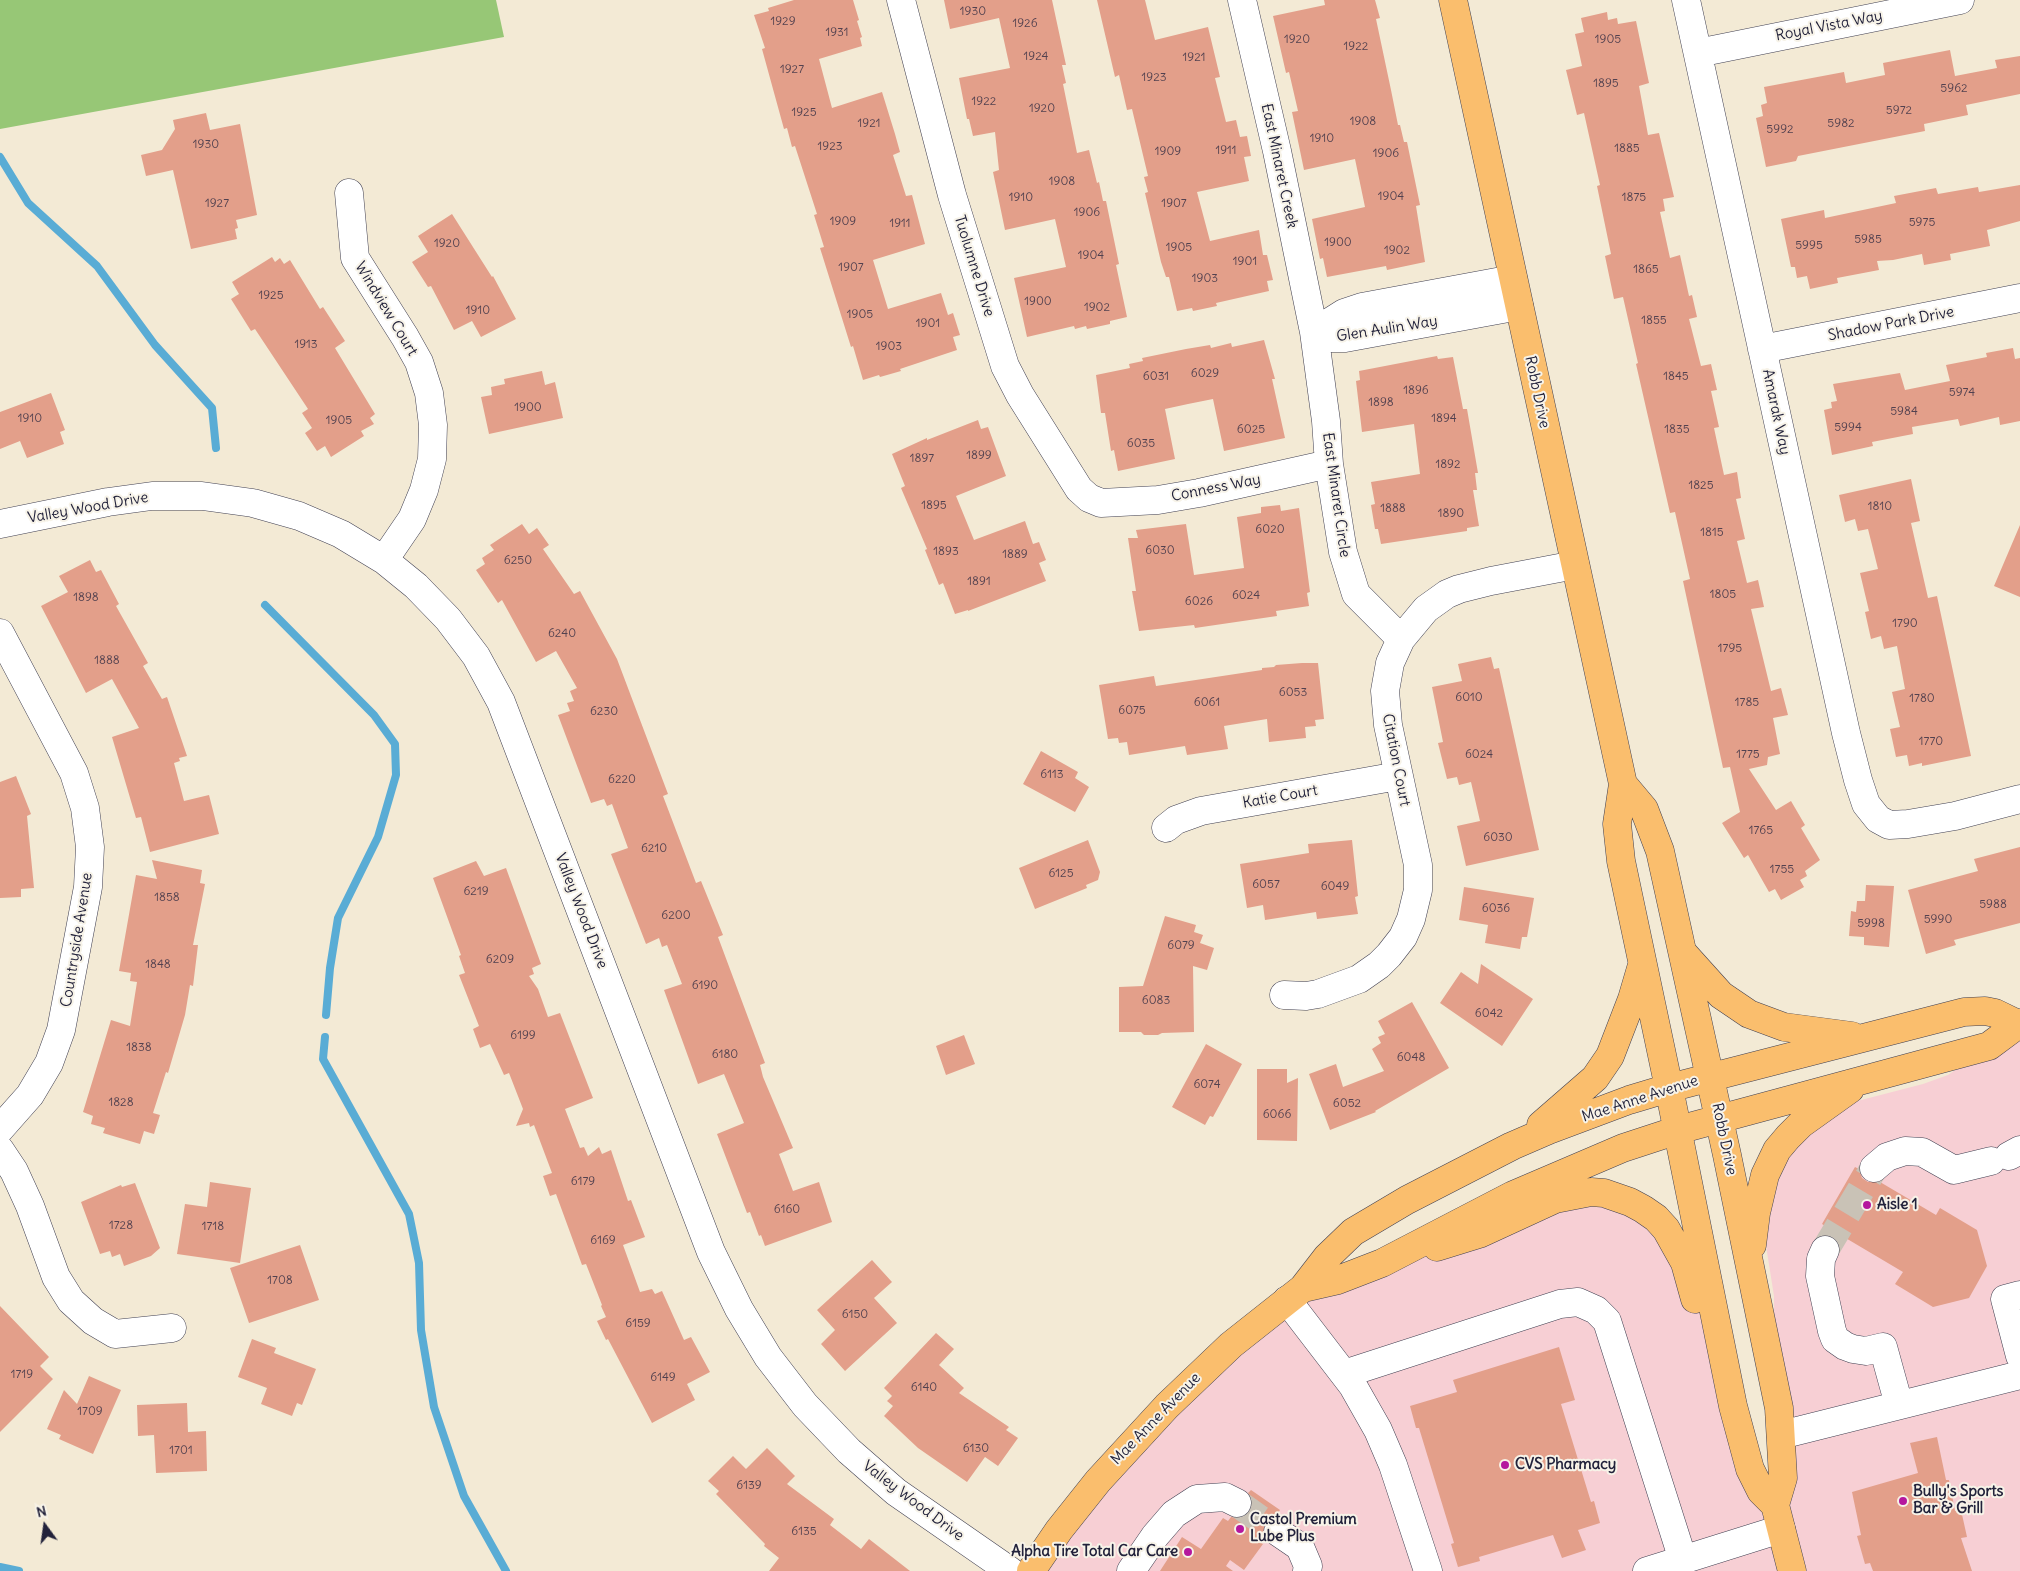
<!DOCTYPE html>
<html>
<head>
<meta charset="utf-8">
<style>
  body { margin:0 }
  #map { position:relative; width:2020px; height:1571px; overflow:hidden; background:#f3ead5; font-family:Delius,sans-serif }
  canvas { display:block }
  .north { position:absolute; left:20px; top:1501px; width:50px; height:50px; -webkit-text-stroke:4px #f7f3e8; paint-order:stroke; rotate:346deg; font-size:14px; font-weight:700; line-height:20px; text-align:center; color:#22223b }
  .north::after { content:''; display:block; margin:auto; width:18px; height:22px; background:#22223b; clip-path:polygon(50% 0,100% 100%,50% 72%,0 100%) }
</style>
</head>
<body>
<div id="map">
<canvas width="2020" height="1571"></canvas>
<div class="north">N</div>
</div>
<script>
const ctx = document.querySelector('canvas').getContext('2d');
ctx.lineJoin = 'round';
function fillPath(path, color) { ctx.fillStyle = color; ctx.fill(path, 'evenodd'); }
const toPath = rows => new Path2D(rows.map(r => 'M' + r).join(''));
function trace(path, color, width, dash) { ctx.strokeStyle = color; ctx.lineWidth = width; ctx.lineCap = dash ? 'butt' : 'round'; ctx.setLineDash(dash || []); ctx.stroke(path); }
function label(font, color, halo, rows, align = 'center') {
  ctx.font = font + ' Delius,sans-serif'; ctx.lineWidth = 4; ctx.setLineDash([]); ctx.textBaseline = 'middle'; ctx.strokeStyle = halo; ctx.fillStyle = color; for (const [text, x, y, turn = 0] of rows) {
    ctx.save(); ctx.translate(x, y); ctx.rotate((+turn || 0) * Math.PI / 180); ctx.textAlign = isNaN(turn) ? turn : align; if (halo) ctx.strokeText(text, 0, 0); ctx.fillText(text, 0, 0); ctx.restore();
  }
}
const built = toPath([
  [2020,1025,2020,1571,1031,1571,1266,1316,1555,1199,1643,1209,1697,1305,1775,1505,1774,1296,1764,1233,1766,1177,1838,1106,1923,1084,1948,1075]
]);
const green = toPath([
  [0,0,496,0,504,37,0,129]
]);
const stream = toPath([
  [0,157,28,203,97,266,155,345,212,408,216,448],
  [265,605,374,715,395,744,396,775,378,837,338,918,330,968,326,1015],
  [325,1037,323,1059,409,1214,419,1263,421,1330,434,1407,464,1496,506,1571],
  [0,1567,19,1571]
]);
const building = toPath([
  [794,0,853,0,859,20,857,21,862,37,860,38,862,46,819,59,832,108,882,92,895,134,900,152,893,155,906,196,912,195,925,244,873,260,888,309,941,293,948,315,953,313,960,335,953,337,957,350,900,369,901,371,880,377,879,375,863,380,853,346,851,347,820,248,824,247,814,215,817,214,795,146,792,147,787,128,784,129,762,49,765,48,754,15,769,11,768,8],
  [944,0,1052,0,1066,65,1062,65,1066,83,1063,84,1077,153,1089,150,1097,183,1099,182,1103,201,1106,201,1119,264,1116,265,1127,317,1110,321,1110,324,1087,329,1086,326,1075,329,1074,326,1027,337,1014,278,1066,267,1055,219,1005,230,993,172,999,170,995,132,973,136,969,119,967,119,959,78,1010,68,999,18,950,29],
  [1097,0,1145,0,1155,40,1208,27,1220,77,1215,78,1226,122,1236,120,1240,137,1247,136,1251,156,1244,157,1249,181,1197,192,1210,241,1259,230,1263,255,1267,255,1273,280,1267,281,1269,291,1216,303,1217,306,1193,311,1192,308,1177,311,1169,277,1166,277,1161,262,1145,193,1148,192,1144,177,1148,176,1132,109,1127,110,1119,75,1115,77],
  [1324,0,1375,0,1380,18,1376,19,1391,90,1398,125,1400,125,1404,142,1407,142,1420,205,1416,206,1425,262,1387,270,1386,266,1327,277,1323,258,1320,259,1312,219,1365,207,1355,159,1304,170,1292,112,1298,111,1289,72,1286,73,1273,16,1325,5],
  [1607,12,1608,20,1617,18,1618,24,1636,21,1649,83,1639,86,1648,135,1659,133,1674,197,1663,199,1665,211,1660,212,1670,258,1680,255,1689,296,1692,295,1697,317,1689,319,1701,366,1711,364,1717,390,1711,391,1719,427,1714,428,1724,475,1737,472,1741,498,1736,499,1745,539,1737,541,1747,583,1758,580,1764,607,1751,609,1771,691,1781,688,1788,715,1773,718,1780,754,1768,757,1767,765,1749,769,1776,810,1791,801,1805,825,1801,828,1820,860,1805,871,1807,876,1800,880,1804,887,1781,900,1775,889,1769,892,1748,855,1744,858,1722,823,1740,812,1730,767,1723,768,1683,581,1690,579,1675,512,1670,513,1636,364,1638,363,1623,297,1614,299,1605,256,1611,254,1597,186,1600,185,1584,113,1577,115,1566,70,1582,66,1575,34,1584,32,1581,18],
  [1950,50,1955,76,1997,68,1995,60,2020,56,2020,94,1966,105,1968,115,1924,124,1925,131,1798,156,1796,161,1766,167,1756,118,1763,116,1761,105,1767,103,1764,87,1844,72,1846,83,1885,75,1883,63],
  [206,113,210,130,240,124,257,215,236,220,238,228,235,229,237,239,191,249,173,170,146,176,141,155,162,150,175,129,173,120],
  [2020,185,2020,221,1987,230,1990,246,1950,254,1951,260,1924,265,1922,254,1893,260,1877,261,1879,270,1837,278,1838,283,1810,289,1807,276,1797,278,1795,267,1791,267,1781,219,1824,210,1825,218,1896,203,1894,196,1936,188,1938,194,1978,187,1979,192],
  [452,214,492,277,493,276,516,319,481,337,472,321,454,330,431,286,428,287,412,262,428,252,418,236],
  [272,257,275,262,280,258,284,264,290,260,320,309,323,307,345,341,335,348,375,414,370,418,374,424,361,431,364,436,331,457,325,446,317,451,305,433,312,428,302,413,308,409,255,329,251,331,231,299,239,294,232,282],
  [1264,340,1275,379,1272,379,1285,438,1224,451,1213,399,1188,404,1165,409,1175,459,1118,471,1114,450,1111,451,1105,413,1101,413,1096,375,1130,368,1129,364,1143,361,1142,358,1186,349,1210,345,1211,348,1231,343,1232,347],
  [2013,348,2015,359,2020,358,2020,421,2000,425,1999,417,1960,426,1958,419,1912,427,1913,434,1872,442,1873,446,1832,455,1824,410,1832,408,1831,402,1837,401,1833,384,1900,373,1905,390,1950,381,1946,365,1987,357,1986,353],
  [1437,356,1438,359,1453,357,1463,409,1467,409,1478,473,1475,473,1477,490,1473,490,1479,526,1467,528,1467,531,1381,544,1378,529,1375,529,1371,505,1375,504,1371,482,1420,474,1414,424,1362,432,1356,381,1360,380,1359,371],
  [542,371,545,385,555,382,563,418,489,434,481,397,492,395,491,387,505,384,504,379],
  [51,393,65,430,60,432,64,444,27,458,20,441,0,449,0,412],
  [978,420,981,429,988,427,1006,476,956,496,974,540,1025,521,1033,544,1039,542,1046,560,1039,563,1046,581,968,611,968,610,955,614,943,583,939,585,925,550,927,549,901,488,905,486,892,454,927,438,927,440],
  [1911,479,1920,521,1911,523,1928,598,1937,596,1971,756,1922,766,1922,763,1909,766,1907,755,1896,757,1890,729,1900,727,1892,692,1905,689,1897,646,1884,649,1881,636,1871,639,1865,612,1869,611,1860,573,1878,569,1868,529,1858,531,1855,519,1845,522,1839,495],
  [1280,505,1281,511,1299,508,1310,592,1307,593,1309,606,1276,611,1277,616,1195,628,1194,625,1139,631,1132,591,1136,591,1128,538,1138,538,1136,530,1186,524,1194,575,1244,568,1237,517,1261,513,1261,507],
  [522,524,529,534,537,528,549,545,543,549,574,594,580,591,617,659,668,794,663,796,696,883,701,881,723,935,718,937,765,1063,760,1065,763,1077,793,1148,779,1154,793,1191,819,1182,832,1222,765,1246,761,1235,759,1236,750,1212,747,1213,717,1134,744,1123,724,1074,698,1084,664,990,682,984,667,945,662,947,659,938,646,944,611,854,628,848,612,804,607,806,604,799,591,803,558,715,570,711,567,703,574,701,570,691,577,688,556,651,536,662,502,600,498,603,476,570,485,564,482,558,494,550,490,545],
  [2020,525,2020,597,1994,586],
  [90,560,96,572,101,570,119,604,116,606,148,663,143,666,162,699,167,697,187,756,179,758,180,761,174,763,184,801,209,795,219,834,150,852,141,817,136,818,112,737,139,728,112,679,86,693,41,606,68,592,59,576],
  [1491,657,1494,669,1499,668,1539,850,1466,866,1457,826,1480,821,1471,782,1459,785,1457,777,1447,779,1438,743,1443,742,1432,687,1462,681,1458,664],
  [1302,663,1318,663,1324,719,1315,720,1316,726,1305,727,1306,738,1269,742,1267,719,1224,726,1228,749,1187,755,1185,746,1129,755,1127,742,1119,743,1118,738,1108,739,1099,685,1154,676,1156,686,1262,670,1262,668,1274,667,1276,665],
  [1041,751,1078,772,1075,778,1089,787,1075,812,1023,784],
  [16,776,31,814,27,816,34,888,21,889,21,897,0,898,0,782],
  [1088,840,1100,872,1098,880,1086,885,1087,888,1035,909,1019,868],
  [1352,840,1358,896,1355,897,1358,914,1317,919,1316,912,1265,920,1263,905,1247,908,1240,864,1309,853,1308,844],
  [2020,847,2020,923,1954,940,1956,945,1926,954,1908,890,1978,871,1974,859],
  [152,860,202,870,200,883,205,884,193,945,198,945,193,986,190,985,185,1015,168,1073,166,1072,153,1113,160,1115,154,1134,144,1131,140,1144,103,1133,105,1128,91,1124,93,1116,83,1112,111,1020,130,1026,137,982,130,981,131,973,119,971,136,875,157,879],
  [476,861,484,876,506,868,541,964,532,968,534,974,529,976,538,989,548,1017,560,1013,593,1098,565,1109,580,1148,584,1147,588,1156,599,1147,602,1154,611,1150,628,1201,631,1200,645,1237,623,1245,640,1292,652,1289,655,1294,662,1291,684,1340,691,1337,710,1372,687,1384,695,1400,652,1423,608,1339,606,1340,597,1321,606,1317,601,1306,602,1305,586,1264,582,1265,556,1194,550,1196,543,1176,552,1173,534,1125,530,1127,529,1123,516,1126,523,1109,509,1073,504,1075,490,1044,480,1048,473,1029,479,1026,459,975,465,973,459,956,461,955,433,878],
  [1866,885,1894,886,1889,947,1864,945,1864,937,1849,936,1851,911,1856,912,1857,901,1865,901],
  [1464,887,1534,898,1527,937,1522,937,1520,949,1485,943,1488,925,1459,920],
  [1165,916,1196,925,1194,932,1203,935,1200,943,1214,948,1207,970,1193,966,1194,1032,1162,1033,1158,1035,1144,1035,1141,1032,1119,1032,1119,987,1143,986],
  [1481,964,1533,999,1502,1046,1440,1003,1461,972,1478,984],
  [1412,1002,1449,1068,1375,1111,1376,1112,1330,1130,1309,1074,1336,1064,1343,1087,1384,1071,1372,1049,1381,1043,1378,1037,1385,1034,1378,1021],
  [964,1035,975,1064,946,1075,936,1046],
  [1206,1044,1242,1064,1213,1117,1210,1116,1205,1125,1172,1107],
  [1257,1069,1287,1069,1287,1083,1298,1078,1297,1141,1257,1140],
  [1855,1167,1859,1169,1862,1178,1868,1182,1880,1182,1936,1215,1940,1208,1977,1230,1987,1266,1969,1298,1933,1307,1895,1284,1903,1272,1822,1224],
  [210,1182,251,1188,240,1263,177,1254,185,1204,207,1207],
  [135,1183,160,1248,151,1256,124,1266,120,1254,112,1257,110,1251,100,1254,81,1202,121,1185,122,1187],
  [300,1245,319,1300,249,1323,230,1268],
  [872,1260,892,1282,874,1298,897,1323,845,1371,821,1344,835,1330,817,1310],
  [0,1306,49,1357,40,1366,53,1379,0,1432],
  [936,1333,954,1349,939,1365,964,1388,959,1393,1009,1427,1006,1430,1018,1438,998,1466,985,1457,967,1482,918,1448,884,1416,893,1406,887,1401,892,1396,884,1388],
  [252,1339,276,1348,274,1353,316,1369,302,1405,297,1403,292,1416,261,1404,267,1388,238,1377],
  [1559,1347,1575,1400,1561,1404,1591,1502,1594,1501,1600,1523,1578,1530,1586,1550,1562,1558,1553,1535,1479,1557,1480,1561,1458,1567,1451,1544,1454,1543,1419,1428,1416,1428,1410,1406,1457,1392,1453,1380],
  [89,1376,121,1390,93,1454,59,1439,61,1435,47,1429,64,1390,77,1404],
  [187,1403,188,1432,206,1431,207,1471,156,1473,154,1435,138,1436,137,1405],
  [1937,1437,1946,1480,1949,1480,1955,1511,1961,1510,1967,1537,1961,1538,1972,1571,1873,1571,1870,1563,1865,1564,1857,1536,1861,1535,1852,1492,1918,1473,1910,1443],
  [767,1448,795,1476,787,1484,834,1519,830,1525,861,1549,869,1539,910,1571,769,1571,779,1558,764,1546,765,1544,716,1494,719,1491,708,1481,733,1456,746,1469],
  [1251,1490,1280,1510,1275,1517,1265,1524,1263,1534,1258,1540,1263,1544,1244,1570,1230,1560,1226,1566,1233,1571,1160,1571,1182,1537,1201,1549,1223,1518,1228,1521,1231,1517,1238,1518,1246,1516,1251,1510,1253,1503,1248,1493]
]);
const minorTunnel = toPath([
  [1825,1250,1874,1168],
  [1237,1503,1278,1532]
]);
const minor = toPath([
  [901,0,952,195,1005,366,1020,395,1079,489,1089,498,1101,503,1158,500,1199,493,1329,464],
  [1242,0,1277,151,1314,332,1326,421,1329,464,1343,552,1356,594,1401,639],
  [1686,0,1846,733,1858,780,1866,804,1878,819,1889,825,1908,824,1955,816,2020,799],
  [1698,53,1960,0],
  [349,193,355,258,405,337,419,362,429,393,433,425,432,459,424,490,412,519,384,560],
  [1314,332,1330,338,1345,338,1519,306],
  [1314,332,1344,313,1362,307,1513,279],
  [1762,349,2020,298],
  [0,524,108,502,152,496,202,496,253,503,299,516,341,534,384,560,416,586,448,619,476,656,501,702,711,1252,739,1309,768,1357,805,1405,849,1451,896,1492,1010,1571],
  [0,633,74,773,85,808,90,847,88,887,61,1030,49,1063,30,1095,0,1129],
  [1166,828,1176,820,1201,811,1398,776],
  [1284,995,1306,996,1318,994,1359,979,1379,965,1389,955,1403,937,1411,919,1418,890,1418,865,1388,725,1385,691,1390,663,1401,639,1426,609,1447,594,1459,589,1491,581,1575,565],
  [0,1150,14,1171,30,1206,56,1277,71,1301,93,1321,115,1334,172,1328],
  [2009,1156,2020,1150],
  [1874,1168,1887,1157,1905,1151,1922,1152,1954,1170,1991,1161],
  [1825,1250,1821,1259,1820,1276,1832,1331,1835,1339,1845,1346,1853,1349,1866,1351,1883,1347,1899,1405],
  [2020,1295,2005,1299,2020,1356],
  [1287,1300,1353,1386,1378,1430,1393,1465,1428,1571],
  [1344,1374,1560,1304,1578,1302,1596,1310,1607,1321,1683,1560],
  [1781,1435,2020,1375],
  [1278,1532,1300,1547,1308,1566,1307,1571],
  [1131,1571,1155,1536,1174,1514,1197,1499,1225,1497,1237,1503],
  [1647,1571,1781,1529]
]);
const major = toPath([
  [1453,0,1623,784,1617,824,1621,861,1669,1088,1733,1406,1750,1469,1761,1491,1775,1505,1792,1571],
  [1623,784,1644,809,1660,851,1727,1155,1779,1408,1783,1478,1775,1505],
  [1685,955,1721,995,1749,1014,1784,1027,1852,1036],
  [1541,1125,1595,1078,1610,1056,1632,999,1642,965],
  [1752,1245,1756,1213,1765,1175,1777,1150,1788,1137,1801,1124,1850,1089],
  [1437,1247,1479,1234,1555,1199,1591,1192,1604,1193,1630,1202,1643,1209,1656,1218,1666,1229,1685,1263,1695,1299],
  [1303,1288,1338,1280,1382,1263,1513,1195,1623,1148,1678,1130,1989,1046,2020,1023],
  [1031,1571,1059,1530,1098,1481,1167,1406,1231,1345,1303,1288,1327,1257,1353,1232,1407,1200,1512,1146,1549,1130,1629,1100,1669,1088,1964,1012,1985,1011,1995,1013,2018,1024]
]);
const markers = [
  [1867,1205,5,"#b5179e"],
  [1505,1465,5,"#b5179e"],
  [1903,1501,5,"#b5179e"],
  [1240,1529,5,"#b5179e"],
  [1188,1552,5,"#b5179e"]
];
const numberNames = [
  ["1930",973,12],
  ["1929",783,22],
  ["1926",1025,24],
  ["1931",837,33],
  ["1920",1297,40],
  ["1905",1608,40],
  ["1922",1356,47],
  ["1924",1036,57],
  ["1921",1194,58],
  ["1927",792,70],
  ["1923",1154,78],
  ["1895",1606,84],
  ["5962",1954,89],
  ["1922",984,102],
  ["1920",1042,109],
  ["5972",1899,111],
  ["1925",804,113],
  ["1908",1363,122],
  ["1921",869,124],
  ["5982",1841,124],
  ["5992",1780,130],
  ["1910",1322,139],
  ["1930",206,145],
  ["1923",830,147],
  ["1885",1627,149],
  ["1911",1226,151],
  ["1909",1168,152],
  ["1906",1386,154],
  ["1908",1062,182],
  ["1904",1391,197],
  ["1910",1021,198],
  ["1875",1634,198],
  ["1927",217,204],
  ["1907",1174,204],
  ["1906",1087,213],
  ["1909",843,222],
  ["5975",1922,223],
  ["1911",900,224],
  ["5985",1868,240],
  ["1900",1338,243],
  ["1920",447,244],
  ["5995",1809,246],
  ["1905",1179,248],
  ["1902",1397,251],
  ["1904",1091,256],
  ["1901",1245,262],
  ["1907",851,268],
  ["1865",1646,270],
  ["1903",1205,279],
  ["1925",271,296],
  ["1900",1038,302],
  ["1902",1097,308],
  ["1910",478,311],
  ["1905",860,315],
  ["1855",1654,321],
  ["1901",928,324],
  ["1913",306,345],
  ["1903",889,347],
  ["6029",1205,374],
  ["6031",1156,377],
  ["1845",1676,377],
  ["1896",1416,391],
  ["5974",1962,393],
  ["1898",1381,403],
  ["1900",528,408],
  ["5984",1904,412],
  ["1910",30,419],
  ["1894",1444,419],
  ["1905",339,421],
  ["5994",1848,428],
  ["6025",1251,430],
  ["1835",1677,430],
  ["6035",1141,444],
  ["1899",979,456],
  ["1897",922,459],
  ["1892",1448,465],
  ["1825",1701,486],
  ["1895",934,506],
  ["1810",1880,507],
  ["1888",1393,509],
  ["1890",1451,514],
  ["6020",1270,530],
  ["1815",1712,533],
  ["6030",1160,551],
  ["1893",946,552],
  ["1889",1015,555],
  ["6250",518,561],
  ["1891",979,582],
  ["1805",1723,595],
  ["6024",1246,596],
  ["1898",86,598],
  ["6026",1199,602],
  ["1790",1905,624],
  ["6240",562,634],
  ["1795",1730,649],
  ["1888",107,661],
  ["6053",1293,693],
  ["6010",1469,698],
  ["1780",1922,699],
  ["6061",1207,703],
  ["1785",1747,703],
  ["6075",1132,711],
  ["6230",604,712],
  ["1770",1931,742],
  ["6024",1479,755],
  ["1775",1748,755],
  ["6113",1052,775],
  ["6220",622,780],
  ["1765",1761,831],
  ["6030",1498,838],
  ["6210",654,849],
  ["1755",1782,870],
  ["6125",1061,874],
  ["6057",1266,885],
  ["6049",1335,887],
  ["6219",476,892],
  ["1858",167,898],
  ["5988",1993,905],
  ["6036",1496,909],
  ["6200",676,916],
  ["5990",1938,920],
  ["5998",1871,924],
  ["6079",1181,946],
  ["6209",500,960],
  ["1848",158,965],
  ["6190",705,986],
  ["6083",1156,1001],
  ["6042",1489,1014],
  ["6199",523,1036],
  ["1838",139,1048],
  ["6180",725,1055],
  ["6048",1411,1058],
  ["6074",1207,1085],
  ["1828",121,1103],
  ["6052",1347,1104],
  ["6066",1277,1115],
  ["6179",583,1182],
  ["6160",787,1210],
  ["1728",121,1226],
  ["1718",213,1227],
  ["6169",603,1241],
  ["1708",280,1281],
  ["6150",855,1315],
  ["6159",638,1324],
  ["1719",22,1375],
  ["6149",663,1378],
  ["6140",924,1388],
  ["1709",90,1412],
  ["6130",976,1449],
  ["1701",181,1451],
  ["6139",749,1486],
  ["6135",804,1532]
];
const streetNames = [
  ["Royal Vista Way",1829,26,-11],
  ["East Minaret Creek",1279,166,78],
  ["Tuolumne Drive",974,266,73],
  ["Windview Court",386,309,59],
  ["Shadow Park Drive",1891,324,-11],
  ["Glen Aulin Way",1387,329,-9],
  ["Robb Drive",1537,392,78],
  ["Amarak Way",1776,412,78],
  ["Conness Way",1216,488,-11],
  ["East Minaret Circle",1336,495,82],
  ["Valley Wood Drive",88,508,-10],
  ["Citation Court",1396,760,79],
  ["Katie Court",1280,797,-10],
  ["Valley Wood Drive",581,911,69],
  ["Countryside Avenue",77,940,-81],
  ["Mae Anne Avenue",1640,1099,-18],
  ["Robb Drive",1724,1139,78],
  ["Mae Anne Avenue",1156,1419,-46],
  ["Valley Wood Drive",913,1501,37]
];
const poiNames = [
  ["Aisle 1",1877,1205],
  ["CVS Pharmacy",1515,1465],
  ["Bully's Sports",1913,1492],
  ["Bar & Grill",1913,1509],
  ["Castol Premium",1250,1520],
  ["Lube Plus",1250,1537],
  ["Alpha Tire Total Car Care",1178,1552,"right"]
];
fillPath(built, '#f7cfd4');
fillPath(green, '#97c776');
trace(stream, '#59acd5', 8);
fillPath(building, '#e39f8a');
trace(minorTunnel, '#c9c2b6', 28, [28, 14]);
trace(minor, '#414052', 29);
trace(major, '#414052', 29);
trace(minor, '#fff', 28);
trace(major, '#fabe6d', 28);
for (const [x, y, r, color] of markers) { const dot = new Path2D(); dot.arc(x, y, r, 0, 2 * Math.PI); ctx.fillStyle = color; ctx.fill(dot); trace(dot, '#f7f3e8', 2); }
label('12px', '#52414f', null, numberNames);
label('15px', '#22223b', '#f7f3e8', streetNames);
label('bold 15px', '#22223b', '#f7f3e8', poiNames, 'left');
</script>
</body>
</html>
